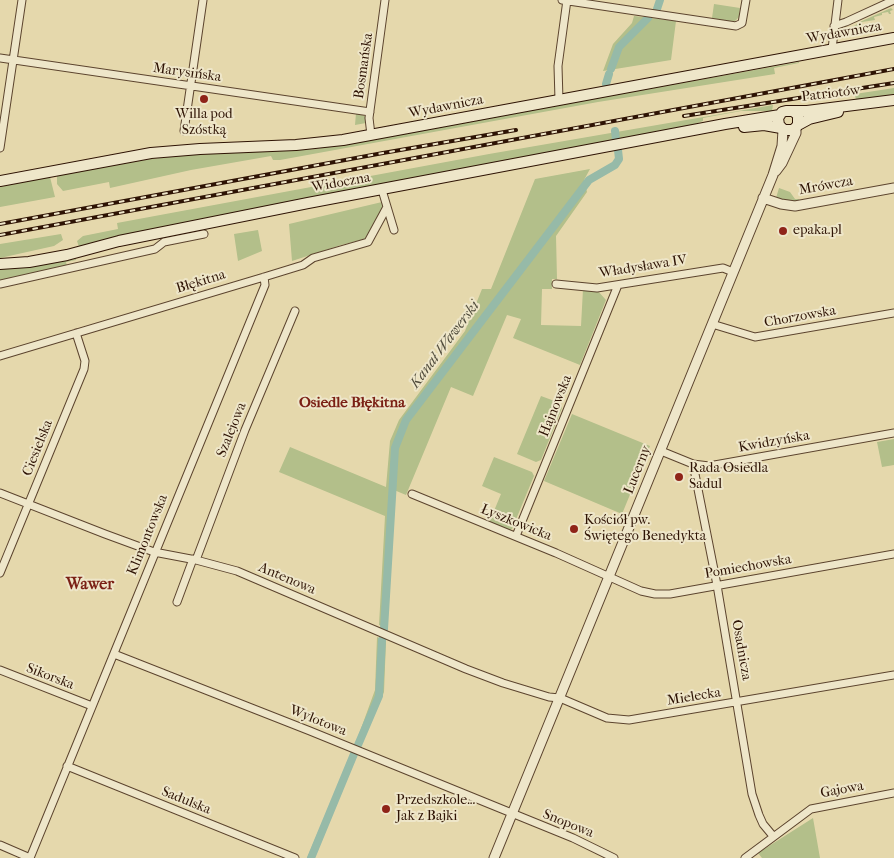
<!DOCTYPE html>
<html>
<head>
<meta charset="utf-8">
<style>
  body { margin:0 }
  canvas { display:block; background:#e5d8ac }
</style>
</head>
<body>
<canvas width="894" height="858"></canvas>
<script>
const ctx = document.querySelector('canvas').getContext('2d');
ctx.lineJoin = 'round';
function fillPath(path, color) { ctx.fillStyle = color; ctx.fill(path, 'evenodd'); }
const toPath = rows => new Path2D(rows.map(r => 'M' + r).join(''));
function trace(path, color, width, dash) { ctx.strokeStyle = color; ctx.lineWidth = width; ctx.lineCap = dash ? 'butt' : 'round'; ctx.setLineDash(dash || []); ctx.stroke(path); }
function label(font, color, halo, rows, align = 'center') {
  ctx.font = font + ' "IM FELL French Canon",serif'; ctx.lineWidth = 4; ctx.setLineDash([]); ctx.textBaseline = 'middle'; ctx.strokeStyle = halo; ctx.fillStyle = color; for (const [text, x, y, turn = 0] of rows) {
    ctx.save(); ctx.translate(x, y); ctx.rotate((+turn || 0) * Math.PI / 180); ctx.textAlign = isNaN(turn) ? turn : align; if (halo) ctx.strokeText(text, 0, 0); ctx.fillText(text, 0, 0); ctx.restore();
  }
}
const green = toPath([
  [714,4,740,8,739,17,734,22,712,18],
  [891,8,893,10,890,11,891,14,889,14,888,12,882,13,882,15,874,17,875,20,862,22,863,29,844,32,862,21],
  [634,16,676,21,671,60,603,71,613,44,632,23],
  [799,62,799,63,774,68,775,74,598,102,280,160,273,160,271,156,191,170,110,188,109,182,63,191,57,184,57,176,150,159,189,155,316,149],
  [894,88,894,94,856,101,855,94],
  [773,105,772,111,741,111,703,118,703,121,682,129,79,247,77,241,83,236,118,229,117,223,489,154],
  [356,113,365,116,366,123,355,125],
  [590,169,584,180,587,192,556,236,557,279,552,279,552,289,542,289,541,325,581,326,583,289,597,290,606,300,580,365,513,338,521,319,507,315,473,396,451,387,406,495,394,490,386,628,379,625,385,516,279,472,290,447,386,487,390,441,399,420,465,331,482,289,491,289,535,179],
  [50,177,55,197,0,207,0,187],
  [779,188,790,192,795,199,799,199,800,201,787,202,776,198],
  [382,202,383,206,368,238,341,245,292,261,289,224],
  [258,230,262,251,238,261,234,234],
  [61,234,63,240,54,246,0,258,0,244],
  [76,259,76,260,66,262,67,266,0,280,0,268],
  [541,396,560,403,562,408,541,460,536,462,517,454],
  [572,414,650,446,622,514,544,481],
  [894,439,894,465,882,467,877,442],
  [494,457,532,472,534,476,512,529,508,531,489,523,501,494,482,486],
  [377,637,386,641,384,692,360,747,355,745,375,690],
  [352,752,356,754,334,807,335,808,314,858,307,858],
  [813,818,820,858,762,858,758,853]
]);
const canal = toPath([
  [657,9,660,0],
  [611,69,619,47,648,18],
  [606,84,609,74],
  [615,131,616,140],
  [384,629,395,448,406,420,589,180,615,165,619,159,618,150],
  [358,745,379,696,382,640],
  [311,858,354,754]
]);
const minor = toPath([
  [562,0,736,26,742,23,746,0],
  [834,26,846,22,894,0],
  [832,49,838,0],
  [0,58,370,112],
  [559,100,558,66,567,0],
  [184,131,203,0],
  [371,135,369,118,385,0],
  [0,148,22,0],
  [382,190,394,230],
  [0,284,155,249,164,242,204,234],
  [556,284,597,288,723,268,733,272],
  [712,324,755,337,894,313],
  [0,356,264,277,303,265,313,258,368,242,387,207],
  [661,451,693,464,709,466,894,433],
  [693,464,717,585,752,794,759,815,763,824,773,836],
  [0,493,105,534,154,552,196,560,237,571,466,669,503,683,549,697,560,698,607,718,629,720,894,675],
  [412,494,556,553,641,591,655,594,670,594,894,554],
  [516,536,618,285],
  [196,560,245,430,295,311],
  [0,573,84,369,85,361,76,333],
  [177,602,193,559],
  [114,654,310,731,573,838,614,858],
  [0,670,92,706],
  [67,766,295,858],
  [0,845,30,858],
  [30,858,265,285,264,277],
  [745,858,811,809,894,793]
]);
const tertiary = toPath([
  [776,171,782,163,796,133,796,128],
  [763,198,781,204,795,206,894,188],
  [494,858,773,175,782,146,783,130]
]);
const secondary = toPath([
  [794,112,798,115,798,125,793,130,784,130,779,125,778,118,782,112,786,111,807,111,894,100],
  [798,125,809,119,838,112],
  [744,127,764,125,781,128],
  [0,181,151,153,200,149,296,145,343,140,894,38],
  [0,264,29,262,67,255,119,241,308,203,725,124,780,115]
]);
const rail = toPath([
  [684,116,894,83],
  [0,224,383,153,516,130],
  [0,235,894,69]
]);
const markers = [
  [204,99,5,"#8f2418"],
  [783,231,5,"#8f2418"],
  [679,477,5,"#8f2418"],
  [574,529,5,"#8f2418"],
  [386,809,5,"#8f2418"]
];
const streetNames = [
  ["Wydawnicza",844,33,-10],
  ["Bosmańska",364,66,-82],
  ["Marysińska",187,73,8],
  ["Patriotów",831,94,-7],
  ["Wydawnicza",446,107,-11],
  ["Widoczna",341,183,-10],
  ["Mrówcza",826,186,-10],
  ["Władysława IV",643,267,-9],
  ["Błękitna",201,282,-17],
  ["Chorzowska",800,317,-10],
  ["Hajnowska",556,406,-68],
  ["Szalejowa",232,430,-68],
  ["Kwidzyńska",774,442,-10],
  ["Ciesielska",38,448,-68],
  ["Lucerny",638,470,-68],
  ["Łyszkowicka",516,523,22],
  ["Klimontowska",148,535,-68],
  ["Pomiechowska",748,567,-10],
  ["Antenowa",287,579,23],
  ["Osadnicza",741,650,80],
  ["Sikorska",50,677,21],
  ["Mielecka",694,697,-9],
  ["Wylotowa",318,721,22],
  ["Gajowa",842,790,-10],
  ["Sadulska",186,801,22],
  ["Snopowa",568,824,22]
];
const poiNames = [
  ["Willa pod",204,115,"center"],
  ["Szóstką",204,131,"center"],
  ["epaka.pl",793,231],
  ["Rada Osiedla",689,469],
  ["Sadul",689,485],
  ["Kościół pw.",584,521],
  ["Świętego Benedykta",584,537],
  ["Przedszkole...",396,801],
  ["Jak z Bajki",396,817]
];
const waterNames = [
  ["Kanał Wawerski",445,345,-53]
];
const neighbourhoodNames = [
  ["Osiedle Błękitna",352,403]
];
const quarterNames = [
  ["Wawer",90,585]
];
fillPath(green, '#b3bf8a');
trace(canal, '#96baa8', 8);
trace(minor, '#5c442e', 9);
trace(tertiary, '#5c442e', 11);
trace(secondary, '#2e1304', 12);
trace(minor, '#eee6c9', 7);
trace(tertiary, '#eee6c9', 9);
trace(secondary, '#eee6c9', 10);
trace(rail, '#2e1304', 4);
trace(rail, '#eee6c9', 2, [5.5]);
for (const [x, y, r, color] of markers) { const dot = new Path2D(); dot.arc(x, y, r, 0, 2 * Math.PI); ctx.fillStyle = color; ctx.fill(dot); trace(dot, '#eee6c9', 2); }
label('14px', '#2e1304', '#eee6c9', streetNames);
label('14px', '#2e1304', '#eee6c9', poiNames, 'left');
label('italic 15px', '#524d3d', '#eee6c9', waterNames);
label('bold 15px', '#7a1f14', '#eee6c9', neighbourhoodNames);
label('bold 16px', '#7a1f14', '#eee6c9', quarterNames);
</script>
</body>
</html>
